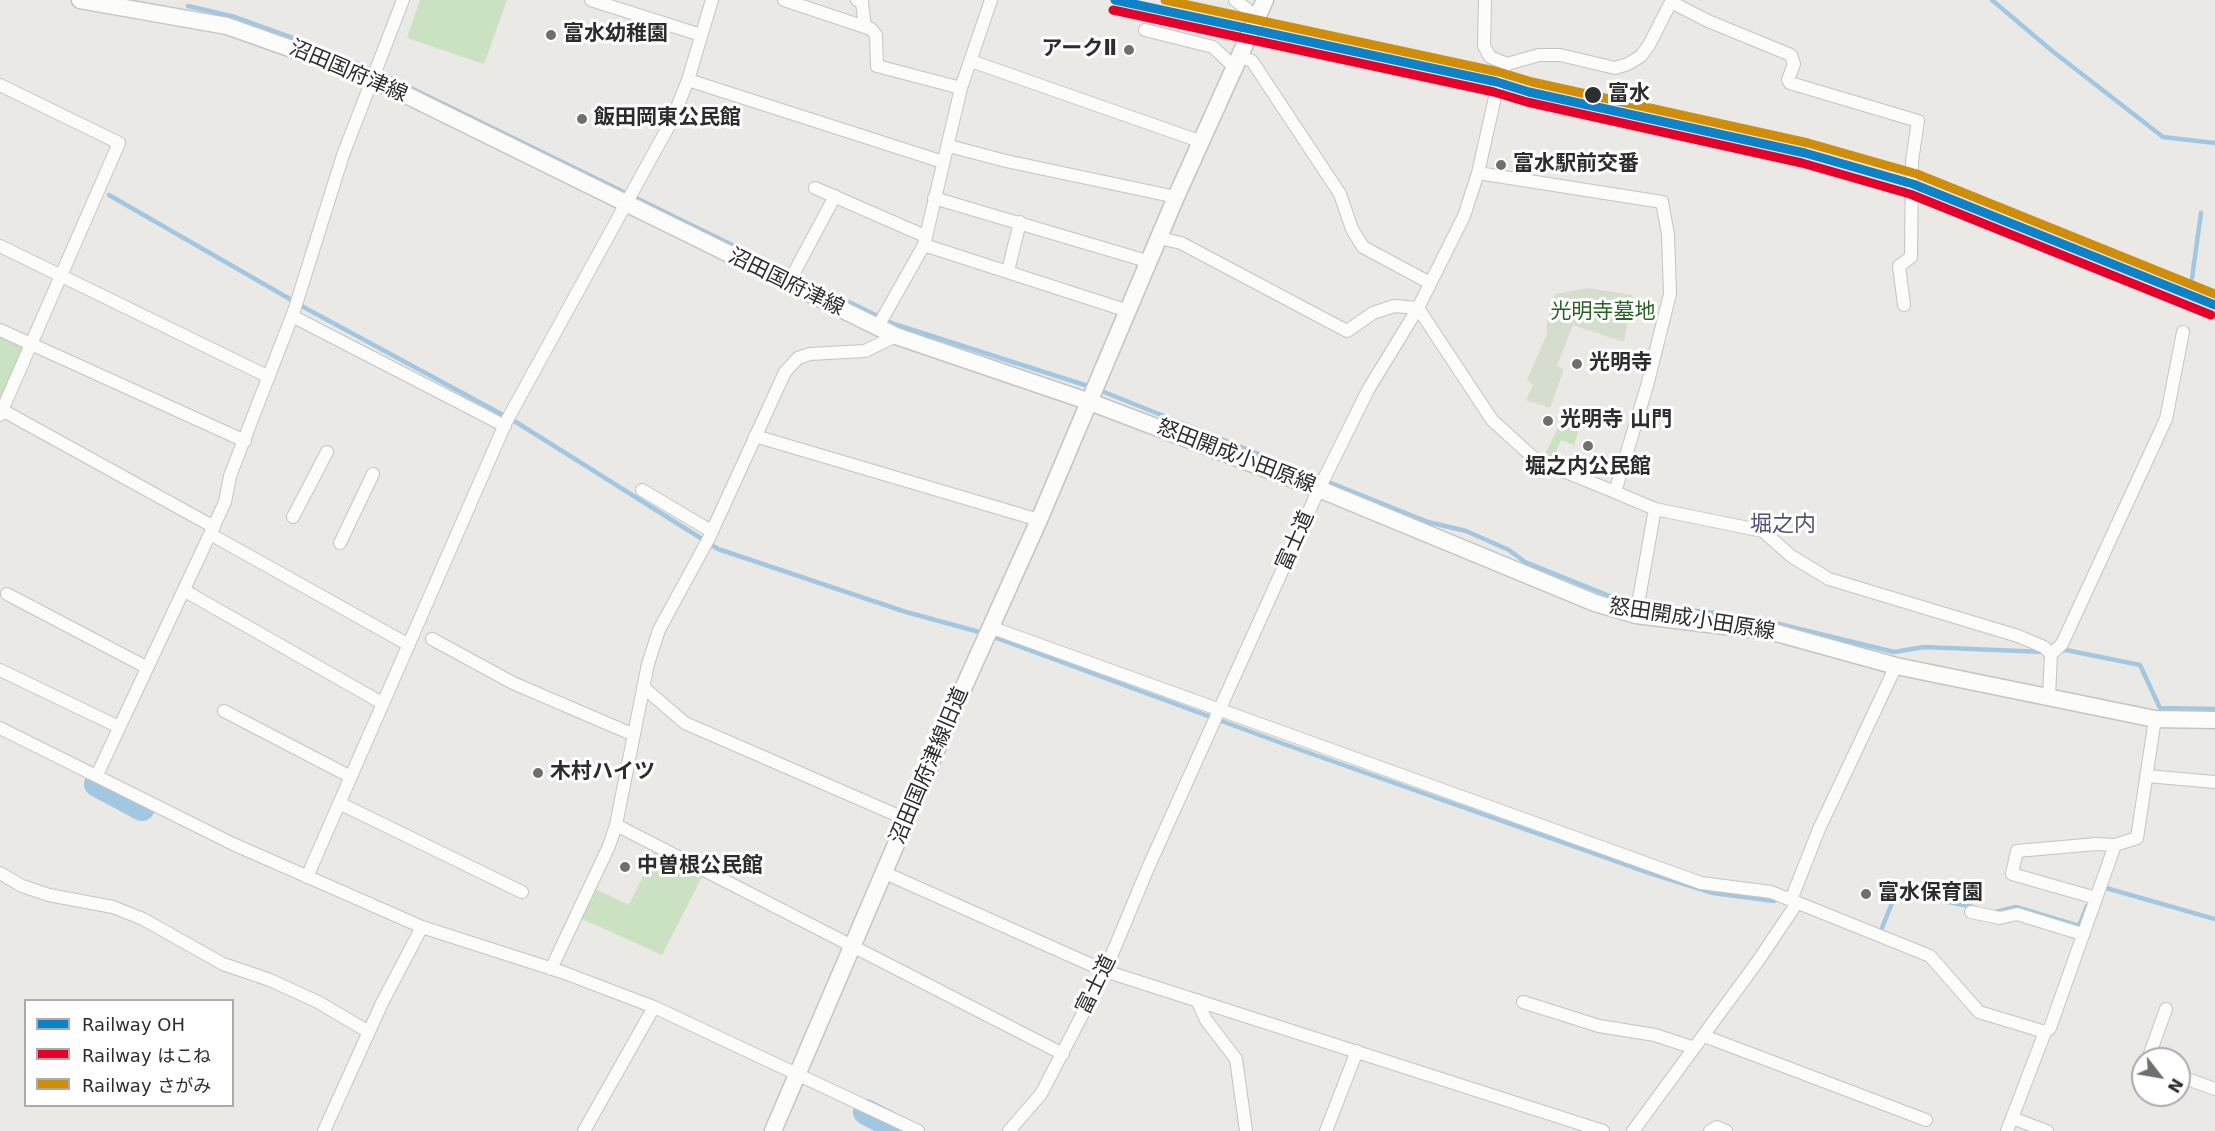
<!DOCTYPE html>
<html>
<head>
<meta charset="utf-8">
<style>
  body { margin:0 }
  #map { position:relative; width:2215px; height:1131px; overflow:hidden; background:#eae9e5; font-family:"DejaVu Sans","Noto Sans JP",sans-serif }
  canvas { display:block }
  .legend { position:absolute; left:24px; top:999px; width:210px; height:108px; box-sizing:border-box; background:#fff; border:2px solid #ababab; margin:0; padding:8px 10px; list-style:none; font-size:18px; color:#2d2d2d }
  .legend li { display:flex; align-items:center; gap:12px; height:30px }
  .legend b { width:30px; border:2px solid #ababab }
  .north { position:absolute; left:2131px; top:1047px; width:60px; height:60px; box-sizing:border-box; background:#fff; border:2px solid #ababab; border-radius:50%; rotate:121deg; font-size:16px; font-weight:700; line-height:24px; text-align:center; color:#2d2d2d }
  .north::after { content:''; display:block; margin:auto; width:21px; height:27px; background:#6f6f6d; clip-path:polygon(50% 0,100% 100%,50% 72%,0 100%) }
</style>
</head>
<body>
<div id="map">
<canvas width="2215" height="1131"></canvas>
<ul class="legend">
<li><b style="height:8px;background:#0d82c7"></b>Railway OH</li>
<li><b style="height:8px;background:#e4002b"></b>Railway はこね</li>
<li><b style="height:8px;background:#cf8e09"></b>Railway さがみ</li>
</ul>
<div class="north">N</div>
</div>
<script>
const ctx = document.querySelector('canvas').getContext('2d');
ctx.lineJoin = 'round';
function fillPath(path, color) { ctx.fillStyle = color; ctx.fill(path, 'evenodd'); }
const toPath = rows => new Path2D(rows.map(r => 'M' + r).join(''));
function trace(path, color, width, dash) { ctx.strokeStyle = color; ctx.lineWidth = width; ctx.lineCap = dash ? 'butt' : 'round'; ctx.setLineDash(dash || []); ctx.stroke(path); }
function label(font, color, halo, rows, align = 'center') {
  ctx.font = font + ' "DejaVu Sans","Noto Sans JP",sans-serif'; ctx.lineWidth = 6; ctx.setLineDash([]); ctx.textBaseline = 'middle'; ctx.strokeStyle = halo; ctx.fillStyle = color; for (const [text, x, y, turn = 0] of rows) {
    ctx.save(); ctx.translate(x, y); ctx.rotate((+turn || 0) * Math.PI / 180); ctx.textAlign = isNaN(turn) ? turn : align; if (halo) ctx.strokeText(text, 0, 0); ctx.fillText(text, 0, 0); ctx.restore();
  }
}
const green = toPath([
  [420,0,507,0,484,64,407,38],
  [0,336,26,347,0,402],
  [1566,411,1583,417,1574,445,1561,440,1552,461,1544,457],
  [656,849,704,873,662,955,578,917,593,888,629,905]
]);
const cemetery = toPath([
  [1588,288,1632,295,1624,342,1573,325,1557,366,1564,369,1550,408,1526,400,1533,385,1527,380,1547,334,1546,327,1555,294]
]);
const stream = toPath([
  [1992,0,2051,50,2163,137,2215,143],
  [188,6,235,17,310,44,384,75,894,324,1091,387],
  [109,195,309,310,516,422,718,549,906,612,983,633],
  [2192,278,2201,213],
  [1099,390,1428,522,1466,531,1509,550,1525,562,1627,603,1750,617,1894,652,1924,647,2044,652],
  [991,636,1284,744,1646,872,1713,893,1774,901],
  [2058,651,2066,650,2140,665,2160,708,2215,709],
  [2106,888,2215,919],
  [1996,912,2016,907,2079,926,2087,906],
  [1880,933,1894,898,1900,892,1973,907]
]);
const river = toPath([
  [97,784,142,808],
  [866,1112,903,1131]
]);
const street = toPath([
  [591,0,701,35],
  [784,0,871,29,876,35,877,66,961,88],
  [857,0,862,2,865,27],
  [1235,0,1257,17],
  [1485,0,1484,46,1490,57,1507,64],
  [1671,2,1708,21,1791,55,1794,64,1788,80,1790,83,1918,121,1912,161,1911,257,1899,266,1904,305],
  [1145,30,1213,47,1234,67],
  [1239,56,1252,61,1340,194,1352,229,1363,247,1430,283],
  [971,61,1202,142],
  [688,80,943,162],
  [0,85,119,143,0,415],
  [949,146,1006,161,1176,197],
  [1478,173,1662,202,1668,234,1670,294,1647,386,1615,492,1655,509,1636,615],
  [815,188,925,236],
  [934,198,1150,262],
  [1159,238,1181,243,1347,331,1373,313,1394,306,1418,308,1492,420,1536,460,1615,492],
  [924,245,1128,311],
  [0,246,269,377],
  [1008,271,1020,222],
  [788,284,835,196],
  [292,316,505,426],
  [877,328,924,245,961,88,991,0],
  [0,330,245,441],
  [2,410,214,527],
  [755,436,1039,520],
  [642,490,711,531],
  [1655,509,1763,531,1791,556,1829,579,2018,636,2044,647,2051,654],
  [293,517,327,452],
  [210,534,409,645],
  [340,543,373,474],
  [185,591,382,703],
  [7,594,146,667],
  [990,627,1701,883,1771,892,1930,956,1979,1012,2045,1032],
  [432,639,513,683,634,735],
  [0,670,119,727],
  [643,687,685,723,908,820],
  [2049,697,2051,654,2062,644,2166,419,2183,332],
  [224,711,351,777],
  [0,728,233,844,422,927,562,972,654,1007,918,1131],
  [97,775,225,502,230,476,294,311,343,155,403,0],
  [2147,776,2215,782],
  [339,803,522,892],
  [616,825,1063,1054],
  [0,873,22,886,49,895,113,907,143,919,223,964,270,980,318,1002,369,1032],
  [885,873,1105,971,1603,1131],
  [307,877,506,422,672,120,688,80,712,0],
  [2096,898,2012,874,2017,851,2096,844,2115,845],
  [1791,900,1819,829,1896,666],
  [1971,912,2000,918,2017,914,2082,934],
  [551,969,609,846,616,825,648,664,659,630,709,538,785,372,798,358,810,354,865,351,896,336],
  [1197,1000,1206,1020,1236,1059,1246,1131],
  [1523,1002,1599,1026,1655,1035,1694,1048],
  [1704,1036,1926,1120],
  [2148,1059,2166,1009],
  [2179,1076,2215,1089],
  [324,1131,382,1003,422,927],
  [584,1131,654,1007],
  [1009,1131,1041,1094,1105,971,1148,868,1319,489,1368,390,1418,308,1464,216,1478,173,1500,75,1507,64,1539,55,1560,55,1615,68,1628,64,1641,56,1649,45,1672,0],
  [1326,1131,1357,1051],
  [1633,1131,1758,961,1797,903],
  [1710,1131,1717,1127,1726,1131],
  [2007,1131,2012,1118],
  [2047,1131,2012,1118,2045,1032,2050,1028,2115,845,2137,838,2155,719]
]);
const secondary = toPath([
  [80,0,227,26,323,60,398,91,896,336,1090,402,1319,489,1595,603,1636,615,1773,632,1896,666,2155,719,2215,720],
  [773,1131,957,702,1039,520,1176,197,1265,0]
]);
const rail1 = toPath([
  [1115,0,1497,82,1529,92,1805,153,1913,184,2215,305]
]);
const rail2 = toPath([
  [1113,10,1494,92,1527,102,1802,163,1910,194,2211,315]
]);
const rail3 = toPath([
  [1165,0,1499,72,1532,82,1808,143,1917,174,2215,294]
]);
const markers = [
  [551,35,6,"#6f6f6d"],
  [1129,50,6,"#6f6f6d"],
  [1593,95,9,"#2d2d2d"],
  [582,119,6,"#6f6f6d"],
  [1501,165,6,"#6f6f6d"],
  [1577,364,6,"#6f6f6d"],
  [1548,421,6,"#6f6f6d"],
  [1588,446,6,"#6f6f6d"],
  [538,773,6,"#6f6f6d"],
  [625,867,6,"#6f6f6d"],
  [1866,894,6,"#6f6f6d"]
];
const poiNames = [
  ["富水幼稚園",563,35],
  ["アークⅡ",1117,50,"right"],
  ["飯田岡東公民館",594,119],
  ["富水駅前交番",1513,165],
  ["光明寺",1589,364],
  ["光明寺 山門",1560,421],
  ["堀之内公民館",1588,468,"center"],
  ["木村ハイツ",550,773],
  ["中曽根公民館",637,867],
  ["富水保育園",1878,894]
];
const streetNames = [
  ["沼田国府津線",348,72,23],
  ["沼田国府津線",786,283,26],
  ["怒田開成小田原線",1236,457,21],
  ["富士道",1296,541,-66],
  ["怒田開成小田原線",1692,620,9],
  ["沼田国府津線旧道",930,766,-67],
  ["富士道",1097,985,-64]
];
const stopNames = [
  ["富水",1608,95]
];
const parkNames = [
  ["光明寺墓地",1603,313]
];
const neighbourhoodNames = [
  ["堀之内",1783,525]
];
fillPath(green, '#cae2c2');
fillPath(cemetery, '#d5ddce');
trace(stream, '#a2c7e2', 4.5);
trace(river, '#a2c7e2', 26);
trace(street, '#c4c4c4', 14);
trace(secondary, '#c4c4c4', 19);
trace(street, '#fcfcfb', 12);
trace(secondary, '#fcfcfb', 16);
trace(rail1, '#0d82c7', 9);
trace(rail2, '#e4002b', 9);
trace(rail3, '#cf8e09', 9);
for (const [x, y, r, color] of markers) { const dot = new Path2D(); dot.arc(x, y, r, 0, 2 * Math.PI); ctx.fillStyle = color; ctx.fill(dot); trace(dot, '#fff', 2); }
label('bold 21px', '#2d2d2d', '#fff', poiNames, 'left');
label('21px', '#2d2d2d', '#fff', streetNames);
label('bold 21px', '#2d2d2d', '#fff', stopNames, 'left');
label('21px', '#286325', '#fff', parkNames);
label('22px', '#535379', '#fff', neighbourhoodNames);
</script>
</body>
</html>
